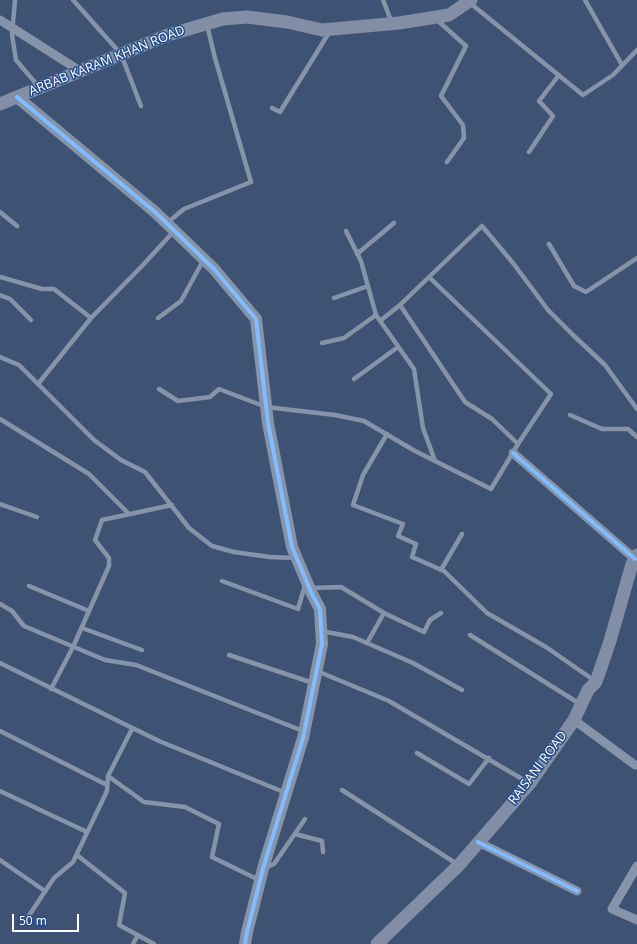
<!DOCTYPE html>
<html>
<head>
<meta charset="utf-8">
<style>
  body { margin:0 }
  #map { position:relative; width:637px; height:944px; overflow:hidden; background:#3e5374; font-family:"Open Sans",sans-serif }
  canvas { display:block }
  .scale { position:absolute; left:12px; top:914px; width:67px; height:18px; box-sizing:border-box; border:2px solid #fff; border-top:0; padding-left:5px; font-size:12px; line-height:14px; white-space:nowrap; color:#fff; -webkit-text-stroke:3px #274e8b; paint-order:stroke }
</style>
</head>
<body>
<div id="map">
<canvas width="637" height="944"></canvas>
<div class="scale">50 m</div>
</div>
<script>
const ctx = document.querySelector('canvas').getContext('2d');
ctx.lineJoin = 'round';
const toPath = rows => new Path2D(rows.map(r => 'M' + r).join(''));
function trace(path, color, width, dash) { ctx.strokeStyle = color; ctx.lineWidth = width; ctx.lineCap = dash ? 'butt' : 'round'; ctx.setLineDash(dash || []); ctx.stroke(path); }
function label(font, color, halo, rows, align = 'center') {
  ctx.font = font + ' "Open Sans",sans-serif'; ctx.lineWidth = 3; ctx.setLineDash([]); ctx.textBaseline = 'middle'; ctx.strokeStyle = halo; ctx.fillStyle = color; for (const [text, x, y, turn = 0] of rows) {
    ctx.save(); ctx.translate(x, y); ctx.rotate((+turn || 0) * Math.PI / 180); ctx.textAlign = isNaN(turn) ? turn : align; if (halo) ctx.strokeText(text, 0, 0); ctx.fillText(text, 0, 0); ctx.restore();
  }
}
const service = toPath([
  [15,0,12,35,16,60,39,87],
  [73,0,121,54,141,106],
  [383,0,392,23],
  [585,0,622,65],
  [470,3,583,95,613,75,637,50],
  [436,19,466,46,441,96,463,125,464,138,447,162],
  [272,108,280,112,330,31],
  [529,152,553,116,539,101,559,75],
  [0,212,17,226],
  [167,223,184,209,251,182,215,58,207,25],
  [346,231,361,261,376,315,414,369,423,428,435,461],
  [549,244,574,286,586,292,637,258],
  [357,254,394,223],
  [0,277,42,289,54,289,91,318],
  [0,295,10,299,31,320],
  [334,298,368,286],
  [400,305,465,402,492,419,518,444],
  [158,318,181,301,204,259],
  [380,321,400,305,429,277],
  [322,343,344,338,376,315],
  [0,357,19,365,94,440,121,460,145,472,189,528,212,546,234,552,270,557,296,558],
  [354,379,398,347],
  [38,384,91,318,142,266,174,231],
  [159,389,178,401,210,397,219,389,266,407,335,415,364,421,415,451,491,489,518,444,551,394,429,277,482,226,513,263,548,310,574,336,605,365,637,409],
  [570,415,602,429,628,429,637,437],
  [0,419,89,474,129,514],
  [387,434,363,475,353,505,403,524,398,536,416,544,412,557,444,571,487,613,546,647,595,681],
  [0,504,37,517],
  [441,570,462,534],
  [222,581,298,609,305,585],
  [29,586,89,611],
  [311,588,341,587,384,613,424,632,430,620,441,613],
  [0,604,12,611,24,626,105,660,136,665,303,731],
  [82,628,142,650],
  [321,631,353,637,413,663,462,690],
  [470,635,580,704],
  [367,643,384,613],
  [229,655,313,683],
  [0,663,159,741,286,793],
  [317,671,389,701,529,783],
  [51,689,73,647,109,566,109,558,95,540,102,520,172,505],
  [0,731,107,785],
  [417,753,469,784,489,758],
  [108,776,144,802,185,807,219,824,212,857,259,880],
  [342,790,457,864],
  [0,791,87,832],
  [295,834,322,841,323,852],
  [77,855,125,893,119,925,154,944],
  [0,860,45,891],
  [265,868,274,864,305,819],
  [28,917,54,878,73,862,107,791,108,776,132,729],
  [133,944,138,935]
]);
const minor = toPath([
  [0,20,80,71],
  [513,453,635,559],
  [574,720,635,765],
  [478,842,577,891],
  [637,866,612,909,637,920]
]);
const tertiary = toPath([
  [17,97,155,212,214,269,256,319,268,423,292,547,311,592,320,609,322,644,303,738,264,865,247,932,245,944]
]);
const secondary = toPath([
  [0,104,168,35,223,19,247,17,287,22,322,30,399,23,449,15,471,0],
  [377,944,459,865,530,783,574,720,588,690,596,682,610,641,632,564,637,555]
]);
const cycleway = toPath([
  [17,97,155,212,214,269,256,319,268,423,292,547,311,592,320,609,322,644,303,738,264,865,247,932,245,944],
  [513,453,635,559],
  [478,842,577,891]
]);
const streetNames = [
  ["ARBAB KARAM KHAN ROAD",107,61,-22],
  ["RAISANI ROAD",538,768,-53]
];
trace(service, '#8594a9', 4.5);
trace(minor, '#8594a9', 9);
trace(tertiary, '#8594a9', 12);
trace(secondary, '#818ea5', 13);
trace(cycleway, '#80bcff', 4);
label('13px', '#fff', '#274e8b', streetNames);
</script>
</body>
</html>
